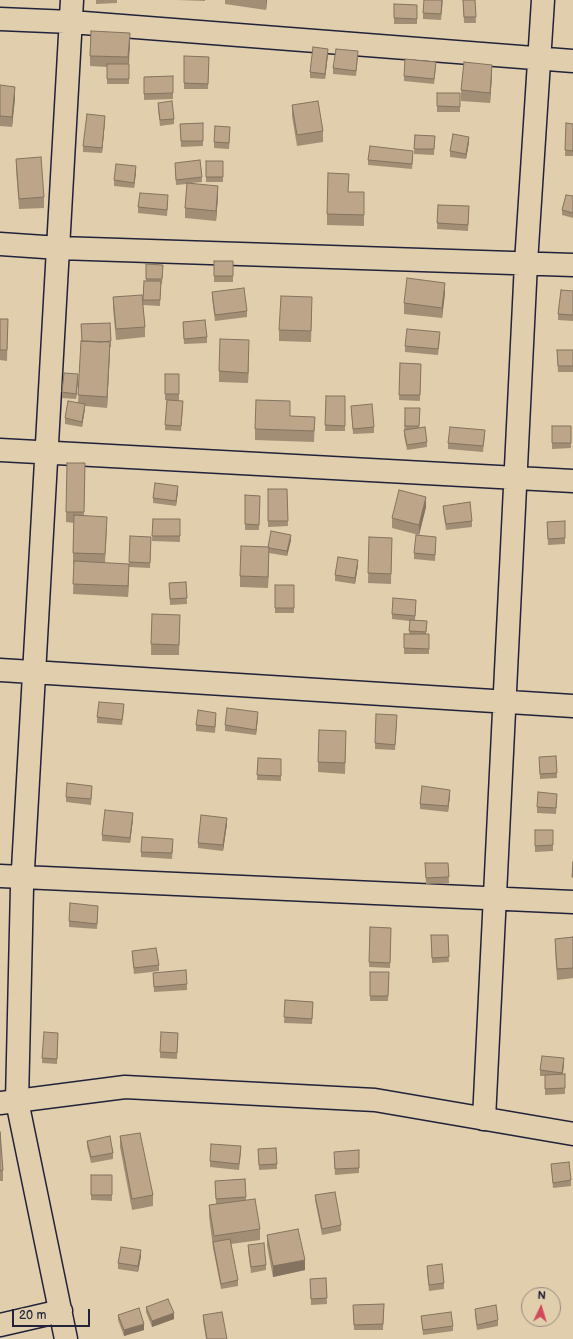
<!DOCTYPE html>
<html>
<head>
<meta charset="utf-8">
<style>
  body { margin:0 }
  #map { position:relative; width:573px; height:1339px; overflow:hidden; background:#e0ceac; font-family:"Balsamiq Sans",sans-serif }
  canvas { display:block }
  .north { position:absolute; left:521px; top:1287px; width:40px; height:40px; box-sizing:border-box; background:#e0ceac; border:1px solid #94897f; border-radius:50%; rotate:4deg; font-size:11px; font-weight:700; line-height:16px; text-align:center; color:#22223b }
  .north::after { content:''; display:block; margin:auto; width:14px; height:18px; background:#d1495b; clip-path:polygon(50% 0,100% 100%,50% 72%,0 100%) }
  .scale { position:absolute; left:12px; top:1309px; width:78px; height:18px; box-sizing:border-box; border:2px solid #22223b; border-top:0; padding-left:5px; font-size:12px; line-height:14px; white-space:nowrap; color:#22223b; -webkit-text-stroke:3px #e0ceac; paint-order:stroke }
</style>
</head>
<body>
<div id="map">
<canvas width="573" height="1339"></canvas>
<div class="north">N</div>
<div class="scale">20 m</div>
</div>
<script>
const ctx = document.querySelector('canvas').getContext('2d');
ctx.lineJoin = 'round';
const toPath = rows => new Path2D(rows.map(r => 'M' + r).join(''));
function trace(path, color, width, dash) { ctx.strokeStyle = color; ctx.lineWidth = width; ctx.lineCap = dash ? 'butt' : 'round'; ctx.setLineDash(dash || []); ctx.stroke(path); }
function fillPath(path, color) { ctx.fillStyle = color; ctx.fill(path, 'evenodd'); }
const minor = toPath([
  [0,19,71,22,573,61],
  [0,244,59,248,573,265],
  [0,450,573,481],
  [0,670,573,706],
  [0,876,573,902],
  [484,1119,526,263,543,0],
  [0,1325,61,1311],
  [66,1339,17,1101,22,887,72,0]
]);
const tertiary = toPath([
  [0,1103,125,1087,375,1100,573,1134]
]);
const wall = toPath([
  [96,0,117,0,117,3,96,4],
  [177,0,205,0,205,1],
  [225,0,267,0,266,10,225,4],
  [443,0,441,20,423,19,423,13],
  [463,0,475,0,476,23,464,23],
  [394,4,417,5,417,24,394,24],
  [130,43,129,64,129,84,107,84,107,67,90,66,90,56],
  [328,54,325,79,310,78,310,72],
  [184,56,209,57,208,89,184,89],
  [358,56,356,76,333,74,333,68],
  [436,67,434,84,404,81,404,76],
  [492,75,490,103,461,101,461,90],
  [173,76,173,99,144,100,144,77],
  [0,85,15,98,12,127,0,126],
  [437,93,460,93,460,112,437,112],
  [158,103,174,119,174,124,160,126,158,109],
  [292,105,323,131,323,142,297,146,292,116],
  [105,121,102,153,83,152,83,146],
  [203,123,203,146,181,147,180,124],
  [566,123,573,124,573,156,565,156],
  [230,133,229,149,214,148,214,142],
  [415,135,435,136,434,155,414,154],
  [469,142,466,159,450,157,450,151],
  [413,156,412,169,368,165,368,160],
  [16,159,44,197,44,208,19,209,16,169],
  [206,161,223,161,223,182,206,182],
  [175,163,202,177,202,182,191,183,218,196,216,221,185,218,185,208,187,184,176,185],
  [136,172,134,188,114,186,114,180],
  [348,192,364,192,364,226,327,225,327,214],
  [573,196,573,218,562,215,562,210],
  [168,201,167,216,138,213,138,207],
  [438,205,469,206,468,231,437,229],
  [214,261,233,261,233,282,214,282],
  [146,264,163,265,162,284,161,284,160,306,143,305,145,327,145,337,116,340,113,308,113,297,143,303,144,281,146,281],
  [573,291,573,321,558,320,558,314],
  [212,292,247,311,247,317,215,321,212,298],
  [445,293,442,318,404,314,404,303],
  [312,308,311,342,279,341,279,330],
  [0,319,8,319,7,361,0,360],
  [183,322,207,337,207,343,184,344],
  [110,323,111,347,110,347,107,408,85,406,82,427,65,424,65,418,78,402,82,341,81,324],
  [440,338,438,355,405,352,405,346],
  [249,350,248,383,219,382,219,371],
  [557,350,573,350,573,372,558,372],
  [400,363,421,364,420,401,399,400],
  [165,374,179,374,179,400,165,400],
  [78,380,76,399,62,398,62,392],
  [326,396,345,396,345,431,325,431],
  [183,406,181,431,165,430,165,425],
  [351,406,374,427,374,433,353,434],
  [405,408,420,408,419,428,427,442,427,447,407,450,404,435],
  [290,416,315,417,314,442,255,440,255,429],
  [552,426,571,426,571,448,552,449],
  [485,435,483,452,448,449,448,443],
  [85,463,84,516,107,527,105,563,129,574,128,597,73,594,74,564,73,564,73,553,74,523,66,522,66,512],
  [268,489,287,489,288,526,268,527],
  [178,491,176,506,153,503,153,498],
  [245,495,260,496,259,530,245,530],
  [443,506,472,521,472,527,446,530,443,511],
  [426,507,419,535,392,528,392,518],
  [153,519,180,519,180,542,152,541],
  [547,522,565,538,565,544,548,545],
  [151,537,150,568,129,567,129,562],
  [369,537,392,538,391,584,368,583],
  [291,540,287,556,269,553,268,588,240,587,240,576,268,547],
  [436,543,435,561,414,559,414,553],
  [358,565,355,584,335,581,335,575],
  [186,582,187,604,170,605,169,583],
  [275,585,294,585,294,613,275,613],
  [416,606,415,620,427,621,426,634,429,634,429,654,404,654,404,634,409,634,410,621,392,619,392,614],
  [180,615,179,655,151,655,151,644],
  [124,710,122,725,97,723,97,717],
  [258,717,256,735,225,731,225,725],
  [216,718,215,733,196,731,196,725],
  [397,721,395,750,375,749,375,743],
  [346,742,345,774,318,772,318,762],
  [539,757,557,773,557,778,540,779],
  [258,758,281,759,281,781,257,780],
  [92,791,91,805,66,802,66,797],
  [450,795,448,812,420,809,420,804],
  [557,799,556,814,537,813,537,807],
  [133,819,130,843,102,841,102,835],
  [227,824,223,851,198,848,198,843],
  [535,830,553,830,553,851,535,852],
  [173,844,172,859,141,857,141,852],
  [425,863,448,863,449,883,426,884],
  [98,911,97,929,69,927,69,921],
  [370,927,391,928,390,968,369,967],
  [431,935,448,935,449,962,432,963],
  [573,937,573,978,557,980,555,949,555,939],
  [132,951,159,965,159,971,134,974,132,956],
  [370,972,389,972,388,1001,370,1001],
  [153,973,187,984,187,990,154,992],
  [285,1000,313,1002,312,1024,284,1023],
  [178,1033,177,1059,160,1058,160,1052],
  [58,1038,57,1064,42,1063,42,1058],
  [564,1064,563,1074,565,1088,565,1094,545,1095,545,1076,540,1076,540,1070],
  [0,1132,3,1170,3,1181,0,1181],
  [120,1136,153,1195,153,1206,132,1210,120,1147],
  [87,1141,113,1153,113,1159,91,1163,87,1146],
  [258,1149,277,1164,277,1169,259,1170],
  [241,1152,239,1170,210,1167,210,1161],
  [334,1157,359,1168,359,1173,335,1175],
  [551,1164,571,1180,571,1186,553,1188],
  [91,1175,112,1175,112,1201,91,1200],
  [245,1179,246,1200,260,1229,260,1240,231,1244,238,1280,238,1286,221,1289,213,1248,209,1216,209,1205,216,1204,215,1181],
  [315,1195,341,1225,341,1231,322,1235,315,1200],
  [267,1235,305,1270,273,1277,267,1246],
  [248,1245,266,1265,266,1270,251,1273,248,1251],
  [141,1256,138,1272,118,1269,118,1263],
  [427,1266,444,1283,444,1289,429,1291,427,1271],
  [326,1278,327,1304,311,1305,310,1279],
  [384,1304,383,1330,354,1330,353,1305],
  [146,1307,174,1319,152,1327,146,1312],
  [475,1309,498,1320,498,1326,477,1330,475,1315],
  [118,1315,144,1330,124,1336,118,1320],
  [203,1315,227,1339,206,1339,203,1321],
  [421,1316,453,1326,453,1331,423,1335]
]);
const shadedWall = toPath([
  [266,0,267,0,266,10],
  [130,33,130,43,128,68,128,57],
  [328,49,328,54,325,79,325,74],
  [492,65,492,75,490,103,490,93],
  [15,87,15,98,12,127,12,117],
  [105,116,105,121,102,153,102,148],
  [469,137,469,142,466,159,466,154],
  [136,166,136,172,134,188,134,183],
  [218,186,218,196,216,221,216,211],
  [445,283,445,293,442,318,442,308],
  [249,340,249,350,248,383,248,373],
  [110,342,110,353,107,408,107,397],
  [78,374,78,380,76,399,76,394],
  [85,404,85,409,82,427,82,422],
  [178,486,178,491,176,506,176,501],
  [426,497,426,507,419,535,419,525],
  [291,535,291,540,287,556,287,551],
  [269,547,269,557,268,588,268,577],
  [358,560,358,565,355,584,355,578],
  [129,564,129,574,128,597,128,586],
  [258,712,258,717,256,735,256,730],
  [450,790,450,795,448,812,448,806],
  [133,813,133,819,130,843,130,838],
  [227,818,227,824,223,851,223,845],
  [564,1058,564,1064,562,1078,562,1073],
  [141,1250,141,1256,138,1272,138,1266],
  [305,1260,305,1270,273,1277,273,1266],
  [174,1313,174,1319,152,1327,152,1321],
  [144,1324,144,1330,124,1336,124,1330]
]);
const building = toPath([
  [424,0,442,0,441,14,423,13,424,0],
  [463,0,475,0,476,17,464,17,463,0],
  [394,4,417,5,417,19,394,18,394,4],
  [91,31,130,33,128,57,90,56,91,31],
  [313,47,328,49,325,74,310,72,313,47],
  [336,49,358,51,356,71,333,68,336,49],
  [184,56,209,57,208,84,184,83,184,56],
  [405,59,436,62,434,79,404,76,405,59],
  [464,62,492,65,490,93,461,90,464,62],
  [107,64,129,64,129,79,107,79,107,64],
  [173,76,173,93,144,94,144,77,173,76],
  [0,85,15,87,12,117,0,116,0,85],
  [437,93,460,93,460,107,437,106,437,93],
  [172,101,174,119,160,120,158,103,172,101],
  [318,101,323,131,297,135,292,105,318,101],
  [87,114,105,116,102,148,83,146,87,114],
  [203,123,203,141,181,141,180,124,203,123],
  [566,123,573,124,573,151,565,150,566,123],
  [215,126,230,127,229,143,214,142,215,126],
  [453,134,469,137,466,154,450,151,453,134],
  [415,135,435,136,434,149,414,149,415,135],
  [370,146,413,151,412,164,368,160,370,146],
  [41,157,44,197,19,199,16,159,41,157],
  [200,160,202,177,176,180,175,163,200,160],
  [206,161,223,161,223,177,206,177,206,161],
  [116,164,136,166,134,183,114,180,116,164],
  [328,173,349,174,348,192,364,192,364,215,327,214,328,173],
  [187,183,218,186,216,211,185,208,187,183],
  [140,193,168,195,167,210,138,207,140,193],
  [566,195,573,196,573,213,562,210,566,195],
  [438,205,469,206,468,225,437,223,438,205],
  [214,261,233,261,233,276,214,276,214,261],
  [146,264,163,265,162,279,146,279,146,264],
  [407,278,445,283,442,308,404,303,407,278],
  [144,281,161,281,160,300,143,300,144,281],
  [244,288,247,311,215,315,212,292,244,288],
  [561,290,573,291,573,315,558,314,561,290],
  [142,295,145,327,116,329,113,297,142,295],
  [281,296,312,297,311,331,279,330,281,296],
  [0,319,8,319,7,350,0,350,0,319],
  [205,320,207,337,184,339,183,322,205,320],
  [110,323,111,341,101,342,82,341,81,324,110,323],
  [407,329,440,332,438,349,405,346,407,329],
  [220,339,249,340,248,373,219,371,220,339],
  [81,341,110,342,107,397,78,395,81,341],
  [557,350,573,350,573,366,558,366,557,350],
  [400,363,421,364,420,395,399,395,400,363],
  [64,373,78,374,76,394,62,392,64,373],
  [165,374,179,374,179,394,165,394,165,374],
  [326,396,345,396,345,426,325,425,326,396],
  [167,400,183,401,181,426,165,425,167,400],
  [256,400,290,401,290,416,315,417,314,431,255,429,256,400],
  [68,401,85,404,82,422,65,418,68,401],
  [372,404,374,427,353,429,351,406,372,404],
  [405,408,420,408,419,426,405,426,405,408],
  [552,426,571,426,571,443,552,443,552,426],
  [425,427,427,442,407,445,404,430,425,427],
  [450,427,485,430,483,446,448,443,450,427],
  [67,463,85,463,84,512,66,512,67,463],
  [155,483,178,486,176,501,153,498,155,483],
  [268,489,287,489,288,521,268,521,268,489],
  [399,490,426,497,419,525,392,518,399,490],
  [245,495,260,496,259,525,245,524,245,495],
  [470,502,472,521,446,524,443,506,470,502],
  [74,515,107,517,105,554,73,553,74,515],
  [153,519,180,519,180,536,152,536,153,519],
  [565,521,565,538,548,539,547,522,565,521],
  [271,531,291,535,287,551,269,548,269,547,268,547,271,531],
  [416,535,436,537,435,555,414,553,416,535],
  [130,536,151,537,150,563,129,562,130,536],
  [369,537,392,538,391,574,368,573,369,537],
  [241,546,269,547,268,577,240,576,241,546],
  [338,557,358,560,355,578,335,575,338,557],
  [74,561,129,564,128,586,73,584,74,561],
  [186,582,187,598,170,599,169,583,186,582],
  [275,585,294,585,294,608,275,608,275,585],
  [393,598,416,600,415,616,392,614,393,598],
  [152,614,180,615,179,645,151,644,152,614],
  [410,620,427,621,426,632,409,631,410,620],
  [404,634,429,634,429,649,404,648,404,634],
  [99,702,124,704,122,720,97,717,99,702],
  [227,708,258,712,256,730,225,725,227,708],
  [198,710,216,713,215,727,196,725,198,710],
  [376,714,397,715,395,745,375,743,376,714],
  [319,730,346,731,345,763,318,762,319,730],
  [556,756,557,773,540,774,539,757,556,756],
  [258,758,281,759,281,776,257,775,258,758],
  [67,783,92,786,91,799,66,797,67,783],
  [422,786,450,790,448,806,420,804,422,786],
  [538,792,557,794,556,808,537,807,538,792],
  [105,810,133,813,130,838,102,835,105,810],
  [201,815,227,818,223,845,198,843,201,815],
  [535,830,553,830,553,845,535,846,535,830],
  [142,837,173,839,172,853,141,852,142,837],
  [573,862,573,877,572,877,573,862],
  [425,863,448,863,449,877,426,878,425,863],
  [70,903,98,906,97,924,69,921,70,903],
  [370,927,391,928,390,963,369,962,370,927],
  [431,935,448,935,449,957,432,958,431,935],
  [573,937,573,968,557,969,555,939,573,937],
  [156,948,159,965,134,968,132,951,156,948],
  [186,970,187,984,154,987,153,973,186,970],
  [370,972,389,972,388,996,370,996,370,972],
  [285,1000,313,1002,312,1019,284,1017,285,1000],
  [44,1032,58,1033,57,1059,42,1058,44,1032],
  [161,1032,178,1033,177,1053,160,1052,161,1032],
  [542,1056,564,1058,562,1073,540,1070,542,1056],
  [565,1074,565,1088,545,1089,545,1075,565,1074],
  [0,1132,3,1170,0,1171,0,1132],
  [140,1133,153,1195,132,1199,120,1136,140,1133],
  [110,1136,113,1153,91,1157,87,1141,110,1136],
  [211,1144,241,1146,239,1164,210,1161,211,1144],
  [276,1148,277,1164,259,1165,258,1149,276,1148],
  [359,1150,359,1168,335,1169,334,1152,359,1150],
  [569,1162,571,1180,553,1183,551,1164,569,1162],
  [91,1175,112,1175,112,1195,91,1195,91,1175],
  [245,1179,246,1197,216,1199,215,1181,245,1179],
  [335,1192,341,1225,322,1229,315,1195,335,1192],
  [255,1199,260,1229,214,1236,209,1205,255,1199],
  [298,1229,305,1260,273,1266,267,1235,298,1229],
  [230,1239,238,1280,221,1284,213,1242,230,1239],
  [264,1243,266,1265,251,1267,248,1245,264,1243],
  [121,1247,141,1250,138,1266,118,1263,121,1247],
  [442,1264,444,1283,429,1285,427,1266,442,1264],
  [326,1278,327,1298,311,1299,310,1279,326,1278],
  [168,1299,174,1313,152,1321,146,1307,168,1299],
  [384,1304,383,1324,354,1325,353,1305,384,1304],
  [496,1305,498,1320,477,1325,475,1309,496,1305],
  [139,1308,144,1324,124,1330,118,1315,139,1308],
  [222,1312,227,1339,207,1339,203,1315,222,1312],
  [451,1312,453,1326,423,1330,421,1316,451,1312]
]);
trace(minor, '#22223b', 25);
trace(tertiary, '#22223b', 25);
trace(minor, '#e0ceac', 22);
trace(tertiary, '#e0ceac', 22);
fillPath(wall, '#a28e75');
fillPath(shadedWall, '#84745f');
fillPath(building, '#bca588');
trace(building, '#84745f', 1);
</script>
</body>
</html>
